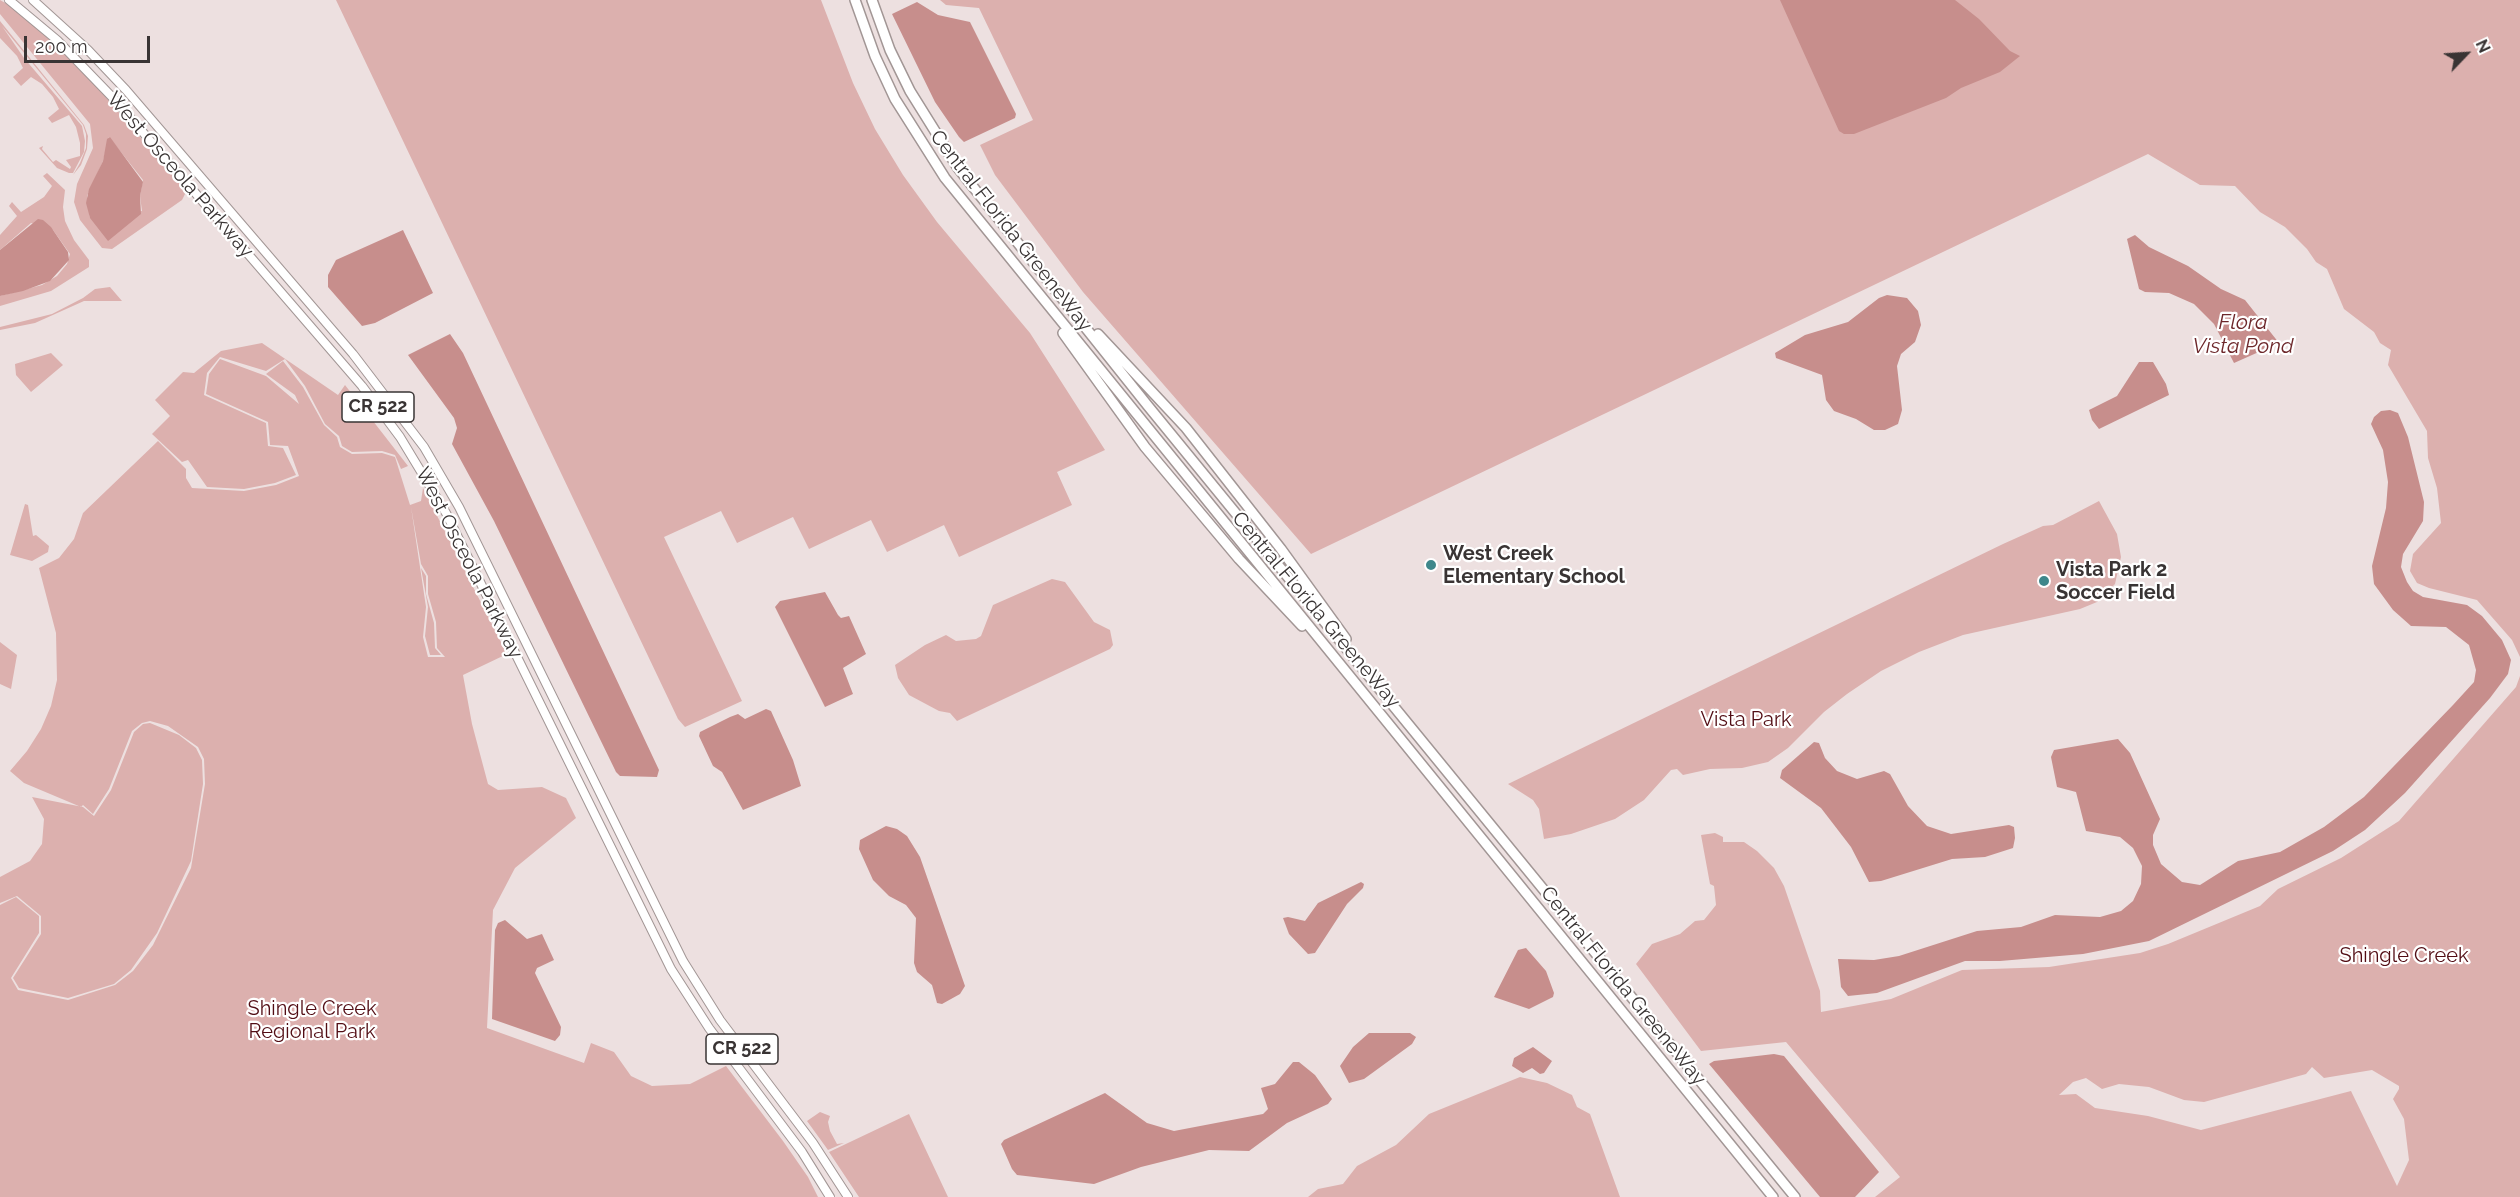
<!DOCTYPE html>
<html>
<head>
<meta charset="utf-8">
<style>
  body { margin:0 }
  #map { position:relative; width:2520px; height:1197px; overflow:hidden; background:#ede0e0; font-family:Raleway,sans-serif }
  canvas { display:block }
  .north { position:absolute; left:2436px; top:24px; width:60px; height:60px; -webkit-text-stroke:4px #fff; paint-order:stroke; rotate:65deg; font-size:16px; font-weight:700; line-height:24px; text-align:center; color:#393434 }
  .north::after { content:''; display:block; margin:auto; width:21px; height:27px; background:#393434; clip-path:polygon(50% 0,100% 100%,50% 72%,0 100%) }
  .scale { position:absolute; left:24px; top:36px; width:126px; height:27px; box-sizing:border-box; border:3px solid #393434; border-top:0; padding-left:8px; font-size:18px; line-height:21px; white-space:nowrap; color:#393434; -webkit-text-stroke:4px #fff; paint-order:stroke }
</style>
</head>
<body>
<div id="map">
<canvas width="2520" height="1197"></canvas>
<div class="north">N</div>
<div class="scale">200 m</div>
</div>
<script>
const ctx = document.querySelector('canvas').getContext('2d');
ctx.lineJoin = 'round';
function fillPath(path, color) { ctx.fillStyle = color; ctx.fill(path, 'evenodd'); }
const toPath = rows => new Path2D(rows.map(r => 'M' + r).join(''));
function trace(path, color, width, dash) { ctx.strokeStyle = color; ctx.lineWidth = width; ctx.lineCap = dash ? 'butt' : 'round'; ctx.setLineDash(dash || []); ctx.stroke(path); }
function label(font, color, halo, rows, align = 'center') {
  ctx.font = font + ' Raleway,sans-serif'; ctx.lineWidth = 4.5; ctx.setLineDash([]); ctx.textBaseline = 'middle'; ctx.strokeStyle = halo; ctx.fillStyle = color; for (const [text, x, y, turn = 0] of rows) {
    ctx.save(); ctx.translate(x, y); ctx.rotate((+turn || 0) * Math.PI / 180); ctx.textAlign = isNaN(turn) ? turn : align; if (halo) ctx.strokeText(text, 0, 0); ctx.fillText(text, 0, 0); ctx.restore();
  }
}
const green = toPath([
  [0,0,14,8,80,67,182,186,185,194,182,200,112,249,102,248,80,220,74,202,77,184,93,148,90,124,0,14],
  [109,137,143,180,140,196,142,211,90,218,87,196,103,161],
  [336,0,821,0,853,83,875,129,903,175,937,222,1030,333,1105,450,1057,472,1072,505,959,557,944,525,887,552,871,520,809,549,793,517,737,543,721,511,664,537,742,701,685,727,678,719],
  [940,0,2520,0,2520,657,2512,640,2477,600,2429,588,2417,583,2410,571,2413,554,2441,523,2437,488,2428,458,2427,431,2388,365,2391,350,2380,343,2374,332,2344,309,2327,269,2316,262,2307,249,2285,227,2260,212,2235,186,2200,185,2148,154,1311,554,1083,292,995,175,980,145,1033,120,979,8,946,5],
  [0,21,84,125,88,136,87,149,81,165,73,175,80,163,86,148,86,134,83,125,2,26,24,58,82,126,85,141,84,152,73,173,69,173,57,168,39,148,43,146,42,149,53,162,56,160,70,169,71,167,66,160,80,156,80,143,76,127,69,115,52,123,48,118,59,109,53,97,42,84,31,77,21,86,13,77,23,68,17,56,0,38],
  [47,173,65,190,63,207,65,221,74,240,89,260,89,267,51,291,0,306,0,296,42,285,57,276,67,264,70,254,53,230,31,223,0,250,0,235,17,216,9,206,12,202,21,212,44,197,52,186,43,176],
  [110,287,122,301,84,301,35,323,0,330,0,327,52,314,83,298,95,289],
  [262,343,338,395,345,385,408,466,401,469,395,455,382,451,352,452,342,446,339,436,325,424,305,386,285,359,266,371,220,357,207,373,204,395,266,423,268,446,283,448,296,475,275,483,244,489,207,487,188,460,182,462,152,434,170,416,155,400,183,372,194,373,221,351],
  [51,353,63,365,31,392,16,375,15,364],
  [220,359,266,376,299,404,295,395,266,374,283,361,303,387,324,425,337,437,340,447,352,454,382,453,395,457,410,505,421,501,423,488,507,654,463,675,472,724,488,784,498,790,542,787,566,798,576,818,515,868,493,910,487,1028,584,1063,591,1043,614,1052,631,1076,652,1086,690,1084,726,1066,783,1141,808,1177,818,1197,0,1197,0,905,16,897,39,916,39,933,11,978,18,990,68,1000,115,985,133,971,153,945,191,868,205,784,204,759,198,747,168,726,150,721,142,723,132,731,109,789,93,814,83,805,81,807,24,783,10,771,27,751,41,729,51,706,57,680,56,633,39,568,59,558,74,539,83,513,158,441,186,469,186,478,192,488,244,491,276,485,299,476,288,446,270,445,268,422,206,394,209,374],
  [411,507,421,564,428,576,428,594,436,622,437,648,445,657,428,657,423,637,426,607],
  [2099,501,2117,534,2121,557,2115,584,2097,602,2080,609,1963,635,1919,652,1881,671,1847,694,1824,712,1788,748,1768,762,1742,768,1710,769,1683,775,1677,769,1671,770,1644,800,1615,819,1571,834,1544,839,1539,809,1533,800,1508,784,2003,544,2043,526,2053,525],
  [25,504,28,505,33,536,36,535,49,546,48,552,32,561,10,555],
  [421,568,426,576,426,594,434,623,435,648,441,655,430,655,425,636,428,607],
  [1052,579,1065,582,1094,622,1110,630,1113,645,1110,649,957,721,950,713,939,711,909,695,898,678,895,665,925,645,946,635,956,641,976,639,981,636,993,605],
  [0,642,17,655,11,689,0,684],
  [2520,676,2520,1197,1875,1197,1900,1177,1786,1042,1701,1051,1636,964,1652,944,1680,934,1695,921,1704,920,1716,905,1714,886,1710,884,1701,835,1715,833,1723,837,1723,842,1744,842,1757,851,1774,868,1784,886,1820,991,1821,1012,1891,999,1962,970,2049,967,2140,953,2168,944,2260,906,2278,889,2341,858,2399,821,2516,687],
  [2312,1067,2324,1078,2372,1070,2399,1086,2399,1089,2393,1099,2404,1119,2409,1160,2397,1186,2351,1091,2201,1130,2148,1116,2095,1108,2076,1094,2059,1095,2073,1082,2086,1078,2102,1089,2119,1084,2149,1087,2184,1100,2204,1102,2306,1074],
  [150,723,179,735,196,748,202,760,203,784,191,861,157,933,131,970,114,984,68,998,19,988,13,978,41,934,41,916,17,896,0,903,0,877,30,861,42,844,44,819,32,797,83,807,94,816,111,790,134,732,143,724],
  [1520,1077,1547,1083,1572,1095,1577,1107,1590,1114,1620,1197,1308,1197,1318,1189,1343,1184,1357,1166,1396,1145,1429,1114],
  [820,1112,830,1116,828,1122,830,1131,837,1144,844,1143,828,1150,807,1121],
  [909,1114,948,1197,859,1197,829,1152]
]);
const water = toPath([
  [1780,0,1955,0,1979,19,2010,51,2020,56,2000,72,1961,88,1946,98,1854,134,1844,134,1839,131],
  [917,2,938,15,970,22,1016,114,1015,118,964,142,959,137,935,102,892,14],
  [110,137,143,182,140,196,141,214,108,241,90,218,86,203,89,189,103,161,107,139],
  [38,219,43,220,51,227,68,252,69,260,50,281,23,291,0,296,0,250],
  [403,230,433,293,375,323,362,326,328,287,328,275,336,260],
  [2135,235,2149,247,2188,266,2221,289,2245,300,2279,343,2234,363,2214,324,2194,304,2169,293,2145,292,2139,289,2127,239],
  [1887,295,1907,298,1918,311,1921,325,1915,342,1901,354,1897,366,1902,410,1898,424,1885,430,1874,430,1856,419,1834,411,1826,400,1822,375,1776,358,1775,353,1805,335,1848,322,1879,298],
  [450,334,463,353,659,770,657,777,620,776,616,772,494,521,452,444,457,428,454,418,408,355],
  [2139,362,2153,362,2166,384,2169,395,2099,429,2092,420,2089,410,2117,396],
  [2390,410,2398,413,2408,437,2424,502,2423,521,2403,554,2401,567,2407,582,2413,591,2423,597,2467,605,2482,616,2502,640,2511,660,2508,674,2490,698,2405,793,2365,830,2333,851,2149,941,2083,954,2000,961,1965,961,1877,993,1848,996,1841,987,1838,959,1874,960,1899,956,1977,931,2021,927,2055,915,2100,917,2121,911,2133,901,2141,884,2142,866,2133,848,2120,837,2086,831,2076,792,2057,787,2051,757,2054,750,2118,739,2130,753,2160,819,2153,835,2153,845,2161,864,2182,882,2200,885,2238,861,2280,852,2324,827,2364,797,2453,705,2474,682,2476,670,2469,645,2446,627,2411,626,2393,610,2374,584,2372,566,2386,508,2388,482,2383,450,2371,424,2374,417,2381,411],
  [825,592,838,615,841,618,849,616,866,654,843,668,853,694,825,707,775,607,780,601],
  [766,709,771,711,793,760,801,786,743,810,722,772,713,766,699,736,700,732,730,717,738,714,745,719],
  [1814,742,1819,743,1825,758,1837,771,1857,779,1884,771,1890,774,1908,806,1927,826,1951,834,2009,825,2014,827,2015,838,2013,848,1985,857,1952,859,1881,881,1869,882,1851,847,1821,808,1780,778,1782,770],
  [886,826,897,829,907,836,920,857,965,986,960,994,942,1004,937,1003,932,985,917,972,914,963,916,918,906,905,889,896,873,880,859,849,860,840],
  [1361,882,1364,884,1363,888,1347,904,1315,953,1308,954,1289,934,1283,918,1288,917,1305,921,1318,903],
  [505,920,527,939,542,934,554,960,537,968,535,973,561,1027,560,1035,555,1041,492,1019,495,930,498,923],
  [1526,948,1546,971,1554,993,1553,997,1529,1009,1494,997,1518,950],
  [1369,1033,1410,1033,1416,1037,1412,1044,1364,1079,1349,1083,1340,1066,1353,1047],
  [1533,1047,1552,1061,1544,1073,1540,1074,1532,1068,1523,1073,1512,1066,1514,1058],
  [1774,1054,1784,1056,1879,1172,1855,1197,1820,1197,1709,1064,1714,1061],
  [1293,1062,1299,1062,1315,1075,1332,1099,1328,1104,1287,1123,1249,1151,1209,1150,1141,1167,1094,1184,1017,1175,1012,1169,1001,1144,1004,1140,1105,1093,1147,1123,1174,1131,1263,1114,1268,1109,1261,1088,1275,1084]
]);
const primary = toPath([
  [9,0,57,40,115,100,362,386,400,437,446,513,671,969,709,1028,802,1152,830,1197],
  [33,0,88,50,126,90,353,354,424,447,459,507,683,961,720,1020,813,1143,848,1197]
]);
const highway = toPath([
  [855,0,875,56,895,99,945,178,1773,1197],
  [872,0,890,50,910,91,958,168,1148,406,1795,1197],
  [1063,333,1145,447,1239,559,1302,626],
  [1098,334,1186,428,1281,549,1346,639]
]);
const markers = [
  [1431,565,6,"#3e878b"],
  [2044,581,6,"#3e878b"]
];
const shields = [
  [378,407,72],
  [742,1049,72]
];
const shieldNames = [
  ["CR 522",378,407],
  ["CR 522",742,1049]
];
const streetNames = [
  ["West Osceola Parkway",180,175,49],
  ["Central Florida GreeneWay",1011,231,52],
  ["West Osceola Parkway",469,563,63],
  ["Central Florida GreeneWay",1316,610,50],
  ["Central Florida GreeneWay",1623,986,51]
];
const poiNames = [
  ["West Creek",1443,554],
  ["Elementary School",1443,577],
  ["Vista Park 2",2056,570],
  ["Soccer Field",2056,593]
];
const parkNames = [
  ["Vista Park",1746,720],
  ["Shingle Creek",2404,956],
  ["Shingle Creek",312,1009],
  ["Regional Park",312,1032]
];
const waterNames = [
  ["Flora",2243,323],
  ["Vista Pond",2243,347]
];
fillPath(green, '#dcb0ae');
fillPath(water, '#c78e8c');
trace(primary, '#a29695', 10);
trace(highway, '#a29695', 12);
trace(primary, '#fff', 8);
trace(highway, '#fff', 9);
for (const [x, y, r, color] of markers) { const dot = new Path2D(); dot.arc(x, y, r, 0, 2 * Math.PI); ctx.fillStyle = color; ctx.fill(dot); trace(dot, '#fff', 2); }
for (const [x, y, w] of shields) { const box = new Path2D(); box.roundRect(x - w / 2, y - 15, w, 30, 4.5); ctx.fillStyle = '#fff'; ctx.fill(box); trace(box, '#393434', 1.5); }
label('bold 18px', '#393434', null, shieldNames);
label('20px', '#393434', '#fff', streetNames);
label('bold 20px', '#393434', '#fff', poiNames, 'left');
label('20px', '#520d14', '#fff', parkNames);
label('italic 21px', '#6d272a', '#fff', waterNames);
</script>
</body>
</html>
